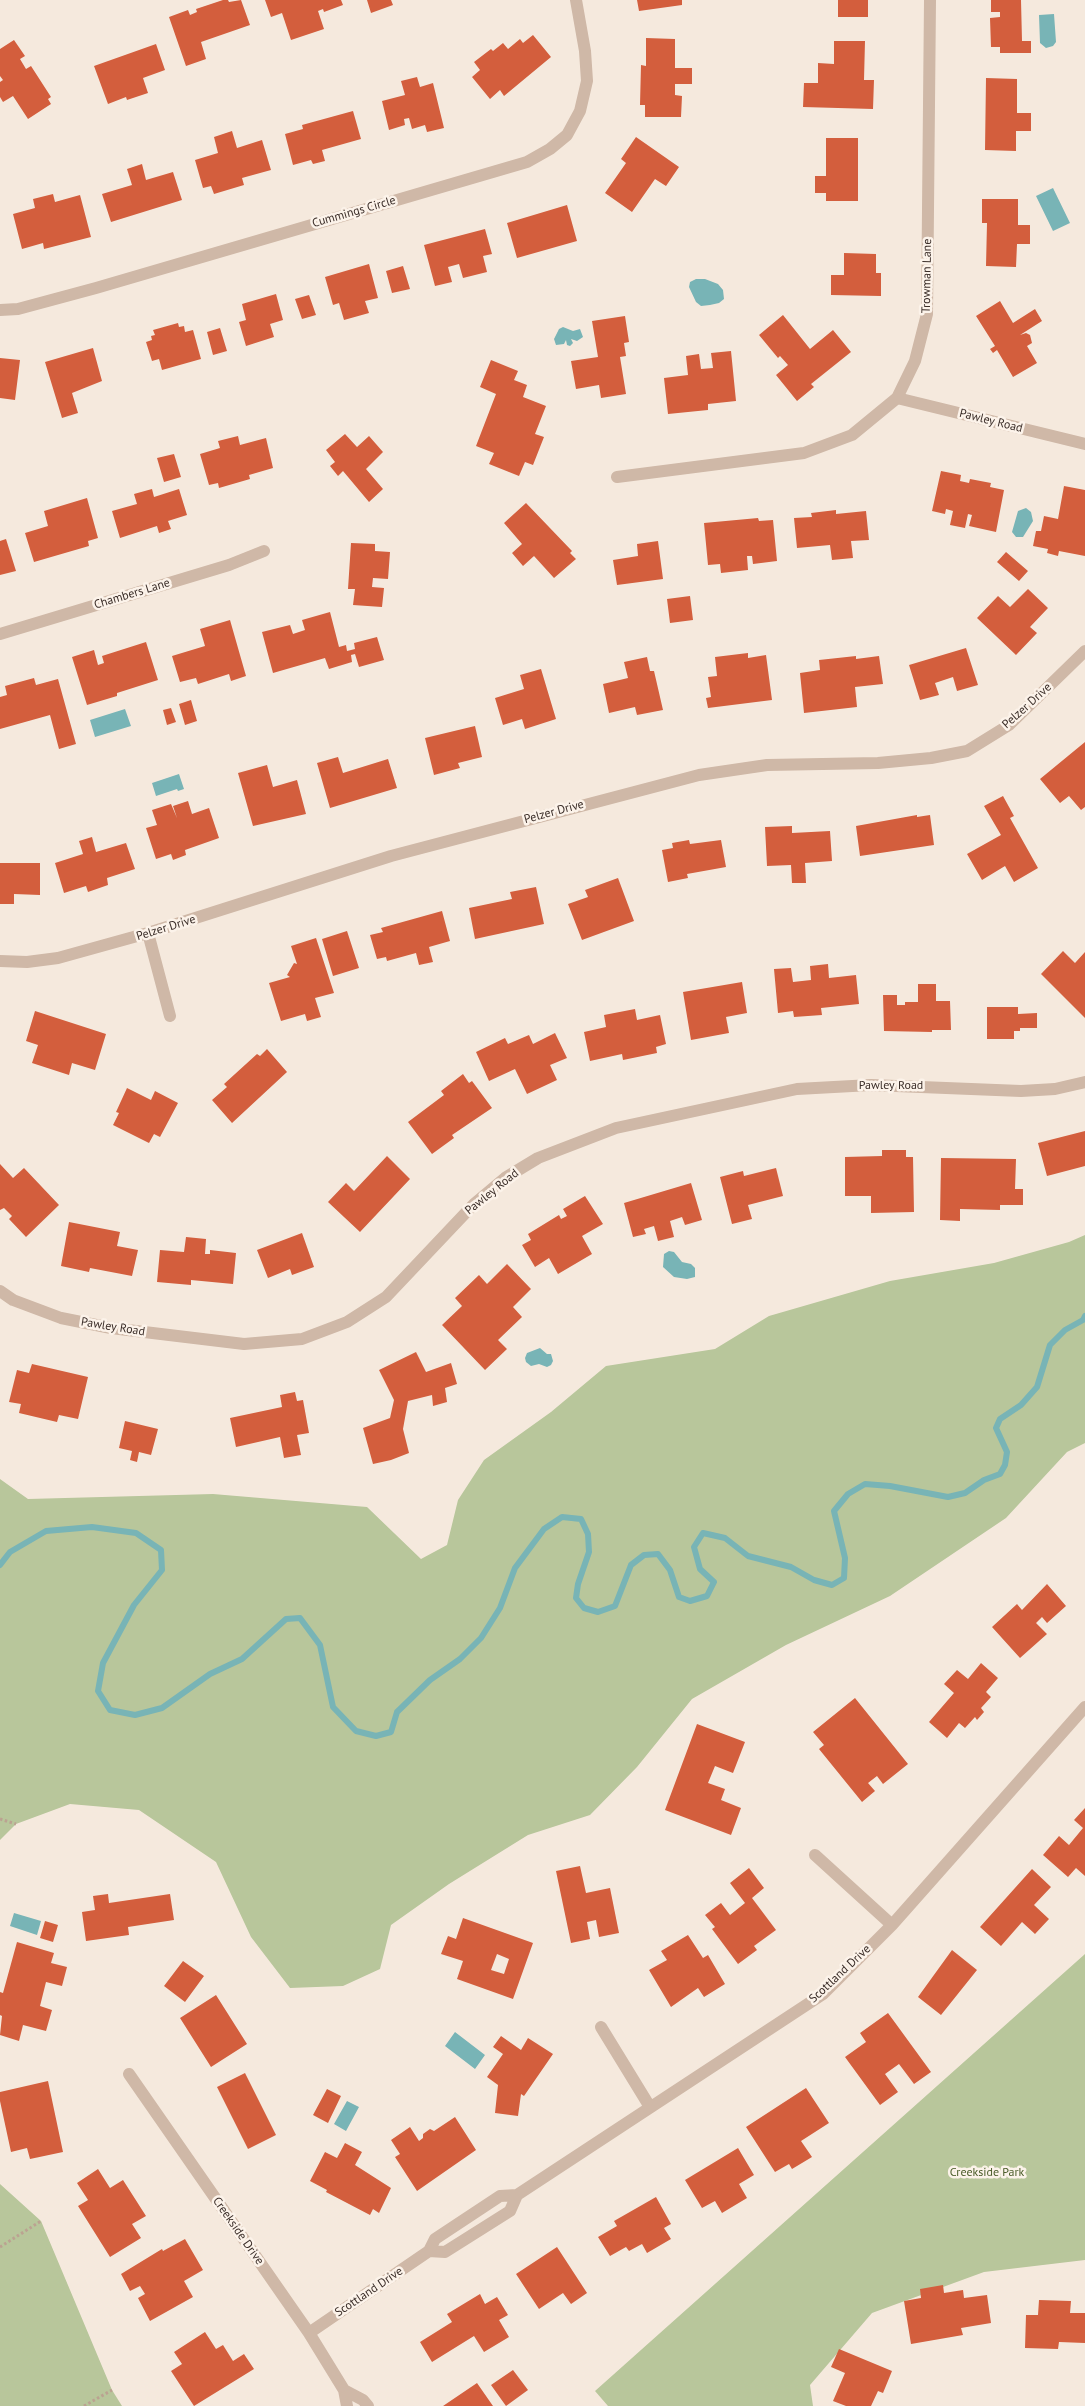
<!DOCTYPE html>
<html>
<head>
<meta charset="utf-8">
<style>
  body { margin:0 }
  canvas { display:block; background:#f5e9dd }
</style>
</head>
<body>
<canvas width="1085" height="2406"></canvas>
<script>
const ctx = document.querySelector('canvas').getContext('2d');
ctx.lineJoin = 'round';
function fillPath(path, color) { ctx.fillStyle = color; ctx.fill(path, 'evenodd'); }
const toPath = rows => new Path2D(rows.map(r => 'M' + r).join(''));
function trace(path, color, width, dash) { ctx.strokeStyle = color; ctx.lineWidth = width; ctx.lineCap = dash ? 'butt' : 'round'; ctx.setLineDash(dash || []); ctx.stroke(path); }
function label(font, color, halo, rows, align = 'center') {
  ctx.font = font + ' "PT Sans",sans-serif'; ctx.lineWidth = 5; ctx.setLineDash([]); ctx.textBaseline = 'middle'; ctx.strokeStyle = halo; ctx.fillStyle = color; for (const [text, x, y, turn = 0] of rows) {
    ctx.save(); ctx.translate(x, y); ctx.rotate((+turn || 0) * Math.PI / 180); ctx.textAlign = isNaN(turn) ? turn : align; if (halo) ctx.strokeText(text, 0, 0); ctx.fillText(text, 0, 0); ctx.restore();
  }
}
const green = toPath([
  [1085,1235,1085,1443,1067,1452,1006,1518,890,1596,786,1645,692,1699,637,1767,590,1815,528,1835,449,1884,391,1925,380,1969,343,1986,290,1988,251,1937,216,1862,139,1810,70,1804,16,1824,0,1840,0,1479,28,1499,213,1494,367,1507,421,1559,447,1545,458,1500,484,1460,551,1412,606,1366,715,1349,769,1316,890,1281,994,1263,1069,1242],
  [1085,1954,1085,2260,984,2272,872,2313,810,2385,813,2406,608,2406,595,2391],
  [0,2184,41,2221,112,2390,122,2406,0,2406]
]);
const water = toPath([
  [1054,14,1056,42,1053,46,1046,48,1040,43,1039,15],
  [1053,188,1070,223,1053,231,1036,196],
  [696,279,705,279,718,284,723,290,724,299,719,303,710,305,701,306,696,302,689,287,690,282],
  [563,327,573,331,580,329,583,337,577,341,571,339,573,343,570,346,567,345,566,340,564,344,556,345,554,339,559,329],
  [1026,508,1031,512,1033,521,1023,537,1016,537,1012,532,1018,511],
  [125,709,131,726,95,737,90,720],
  [179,774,184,789,178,791,177,789,156,796,152,783],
  [669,1251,674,1252,682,1262,691,1264,695,1268,695,1277,687,1279,674,1277,663,1267,664,1254],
  [540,1348,547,1354,551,1354,553,1361,551,1365,547,1367,539,1364,531,1366,526,1362,525,1358,527,1353],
  [14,1913,41,1921,37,1935,10,1926],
  [455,2032,485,2055,475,2069,445,2046],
  [347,2101,359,2107,346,2131,334,2124]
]);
const stream = toPath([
  [0,1565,10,1552,46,1531,92,1527,136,1533,161,1550,162,1570,134,1605,103,1663,98,1691,110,1710,135,1715,162,1708,210,1674,242,1659,286,1619,300,1618,320,1645,333,1707,356,1731,376,1736,391,1732,397,1712,430,1680,460,1659,481,1638,500,1608,515,1568,544,1529,562,1517,581,1519,588,1534,589,1552,578,1584,576,1598,584,1608,598,1612,615,1606,631,1565,644,1555,658,1554,670,1570,679,1597,690,1601,707,1596,714,1582,700,1569,694,1547,703,1533,725,1538,748,1556,791,1567,814,1580,832,1585,844,1578,845,1558,834,1511,848,1494,865,1484,890,1486,948,1497,965,1493,984,1480,1000,1474,1005,1465,1007,1452,996,1428,1000,1419,1021,1405,1037,1387,1050,1345,1065,1330,1083,1320,1085,1316]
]);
const building = toPath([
  [223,0,228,0,229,2,241,0,250,25,201,42,206,59,186,66,169,17,188,10,190,15,197,12,196,9],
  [265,0,341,0,343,5,324,12,323,9,318,11,324,29,291,40,282,13,271,17],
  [367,0,391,0,393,5,371,13],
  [637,0,682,0,682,5,639,11],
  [838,0,868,0,868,17,838,17],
  [991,0,1021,0,1022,41,1031,41,1031,53,1000,53,1000,47,991,47,990,18,1000,17,1000,12,991,12],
  [533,35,551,57,504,96,500,90,490,99,472,77,480,70,474,62,491,49,493,51,503,43,508,49,520,39,523,43],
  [646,38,675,39,675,68,692,68,692,84,675,84,675,95,682,96,681,117,645,117,645,105,640,105,641,65,646,66],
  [14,40,25,56,20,59,26,69,31,66,51,97,48,99,51,104,28,119,13,96,3,102,0,97,0,82,3,80,0,76,0,49],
  [834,41,865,41,864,80,874,80,873,109,803,107,804,83,818,83,818,63,834,64],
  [156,44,165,70,143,78,148,93,127,100,126,97,108,104,94,66],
  [417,77,420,87,433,83,444,128,427,132,425,125,412,129,409,118,404,119,405,125,389,130,382,101,405,95,401,81],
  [986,78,1017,79,1017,113,1031,113,1031,131,1016,131,1016,151,985,150],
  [353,111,361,139,322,150,325,161,313,164,311,160,293,165,285,134,303,129,302,125],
  [232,131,237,148,262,140,271,170,242,178,244,185,214,194,211,186,203,188,195,160,218,153,214,137],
  [636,137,679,167,666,186,655,179,632,212,605,193,626,163,621,159],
  [826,138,858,138,858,201,826,201,826,193,815,193,815,176,826,176],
  [142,164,146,180,173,172,182,200,111,222,102,194,132,185,127,169],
  [53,194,55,202,80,195,91,237,44,249,43,243,22,249,13,214,35,208,33,199],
  [982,199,1018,199,1018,225,1030,225,1030,244,1017,244,1016,267,986,266,987,223,982,223],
  [567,205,577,241,517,258,507,223],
  [485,229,492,254,483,256,487,272,463,278,459,264,448,267,452,282,435,286,424,245],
  [844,253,876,254,876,273,881,273,881,296,831,295,831,275,844,275],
  [369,264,378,298,365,301,369,313,344,320,339,303,333,305,325,277],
  [403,266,410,289,392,293,386,271],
  [276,294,283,320,270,324,274,337,246,346,239,322,246,320,242,304],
  [309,295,316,315,302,319,295,299],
  [1000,301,1013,323,1035,309,1042,321,1020,335,1026,333,1030,335,1032,343,1027,346,1037,363,1013,377,997,350,993,353,990,349,995,346,976,316],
  [783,315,810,349,833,330,851,352,811,384,814,387,797,401,776,375,788,365,780,356,778,358,759,335],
  [625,316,629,342,624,343,626,356,620,357,626,394,601,398,599,385,576,389,571,361,598,357,592,321],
  [178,323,179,327,184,326,185,332,193,330,201,359,162,370,159,359,152,361,146,342,152,340,151,336,155,335,153,330],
  [220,328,227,351,213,355,207,332],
  [93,348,102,381,72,393,78,413,62,418,45,362],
  [731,351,736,401,708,404,708,410,668,414,664,378,688,375,686,356,699,354,701,369,713,368,711,353],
  [0,358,20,360,15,400,0,398],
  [491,360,518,371,514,380,527,385,523,397,546,406,535,434,544,437,533,465,525,462,519,476,489,464,494,453,476,446,496,394,480,387],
  [345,434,357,447,369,436,383,452,366,469,383,489,369,502,343,471,338,476,330,466,335,462,326,450],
  [238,436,240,445,266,438,273,468,249,475,250,479,219,488,218,483,209,485,200,454,220,448,218,441],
  [174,454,181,477,164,482,157,458],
  [941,471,961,475,960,481,969,483,970,479,991,483,990,487,1004,490,996,532,969,526,972,515,968,514,965,528,950,525,953,511,946,509,945,514,932,511],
  [1064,486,1085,490,1085,556,1059,551,1058,556,1047,553,1048,549,1033,546,1036,531,1041,531,1044,516,1058,519],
  [152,489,154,497,179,489,187,515,168,521,171,529,159,533,157,526,120,538,112,511,137,504,134,494],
  [87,498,98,538,88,541,89,546,34,562,25,533,48,526,44,511],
  [526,503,572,551,570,553,576,559,554,578,534,556,523,566,512,553,522,544,504,523],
  [836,510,836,514,866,511,869,540,851,541,853,558,832,560,830,545,797,548,794,518,812,517,811,513],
  [758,518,759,521,773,520,777,561,753,564,752,556,747,556,748,570,721,573,720,564,708,565,704,523],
  [6,539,16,571,0,575,0,541],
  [658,541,663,579,617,585,613,560,638,556,637,544],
  [351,543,375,544,375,551,390,552,388,579,373,578,372,587,384,588,382,607,353,605,355,589,348,589],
  [1006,552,1028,571,1019,581,997,562],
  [1028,589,1048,608,1030,627,1037,633,1016,655,977,618,998,596,1010,607],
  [690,596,693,620,670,623,667,599],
  [330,612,339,647,346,645,347,651,355,649,354,643,377,637,384,660,359,667,355,654,351,655,352,662,329,669,325,658,273,673,262,632,290,625,293,634,305,630,302,620],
  [230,620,246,676,231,681,229,674,198,684,196,678,180,682,172,656,205,646,200,629],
  [146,642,158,680,117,693,117,696,87,705,72,657,94,650,98,665,104,663,102,656],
  [966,648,978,685,957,691,953,677,935,683,939,695,920,700,909,665],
  [748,653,748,658,766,655,772,700,708,708,706,698,711,697,708,677,717,676,715,657],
  [856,656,856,659,879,656,883,684,855,687,857,707,804,713,800,673,820,670,819,660],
  [647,657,650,671,654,671,663,710,637,715,635,707,609,713,603,684,628,678,624,662],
  [541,669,556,719,525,729,522,719,503,725,495,698,524,689,520,675],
  [34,678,36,685,58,679,76,744,59,749,50,715,0,729,0,697,7,695,5,686],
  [191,700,197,721,185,725,179,704],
  [171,708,176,722,167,725,163,710],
  [475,726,482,757,458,763,460,768,434,775,425,738],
  [1085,742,1085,807,1081,810,1069,796,1060,803,1040,779],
  [338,757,343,773,388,759,397,788,330,808,317,763],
  [267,765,273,787,297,780,306,814,253,826,238,773],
  [1003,796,1014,816,1010,818,1038,868,1014,882,1005,866,982,880,967,854,1001,835,984,806],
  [188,801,192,814,209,808,219,838,185,850,186,855,173,860,171,854,156,859,146,828,157,825,152,810,171,804,177,818,173,806],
  [917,815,917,817,930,815,934,845,860,856,856,826],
  [792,826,792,833,830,831,832,861,805,863,806,883,792,883,791,865,767,866,765,827],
  [92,837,96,852,126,843,135,869,107,878,108,885,88,892,86,886,64,893,55,863,83,854,79,841],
  [689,840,690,844,721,840,726,867,687,874,688,878,668,882,662,850,673,848,672,843],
  [0,863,40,863,40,895,14,894,14,904,0,904],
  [618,878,634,921,582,940,568,904,588,897,585,890],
  [536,887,544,924,475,939,469,908,512,899,510,892],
  [442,911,450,941,429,947,433,962,419,965,416,953,387,961,386,957,377,959,370,935,383,932,381,928],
  [347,931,359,968,333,976,322,939],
  [316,938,334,993,315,998,321,1017,307,1021,305,1014,281,1021,269,983,290,977,287,975,294,963,297,964,291,946],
  [1063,951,1075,963,1085,952,1085,1018,1041,974],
  [828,964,829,978,856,975,859,1004,821,1008,822,1015,794,1017,793,1011,778,1013,774,969,791,968,793,982,811,980,810,966],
  [742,982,747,1013,726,1017,729,1033,691,1040,683,992],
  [918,984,936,984,936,1001,950,1001,951,1030,932,1030,932,1032,884,1031,883,995,897,995,897,1005,905,1005,905,1002,918,1002],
  [987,1007,1018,1007,1018,1014,1037,1013,1037,1028,1020,1028,1020,1031,1014,1031,1014,1039,987,1039],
  [635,1009,637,1020,660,1015,666,1044,656,1047,657,1053,623,1060,622,1054,590,1061,584,1032,606,1027,604,1015],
  [35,1011,106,1034,95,1070,72,1063,69,1075,32,1063,38,1045,26,1041],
  [555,1033,567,1058,550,1065,557,1080,527,1094,515,1069,489,1081,476,1052,505,1038,508,1044,529,1035,533,1044],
  [267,1049,287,1072,232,1123,212,1100,227,1087,224,1084,257,1054,260,1056],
  [463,1074,469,1083,472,1081,492,1108,452,1135,454,1138,432,1154,408,1122,444,1095,441,1091],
  [127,1088,151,1100,155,1091,178,1103,160,1137,154,1134,149,1143,113,1125,119,1113,116,1112],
  [1085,1131,1085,1166,1047,1176,1038,1143],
  [882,1150,906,1150,906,1157,913,1157,914,1212,871,1213,871,1196,845,1196,845,1157,882,1156],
  [387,1156,410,1179,360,1232,328,1202,346,1183,354,1191],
  [941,1158,1016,1159,1015,1189,1023,1189,1023,1205,1000,1205,1000,1210,960,1209,960,1221,940,1220],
  [0,1164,13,1178,24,1168,59,1205,26,1237,9,1219,12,1216,4,1208,0,1210],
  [776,1168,783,1196,748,1205,752,1219,732,1224,720,1177,743,1171,744,1176],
  [691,1183,702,1220,685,1225,682,1217,670,1221,674,1237,658,1241,654,1226,644,1229,646,1234,633,1237,624,1203],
  [585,1196,603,1224,582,1236,592,1254,558,1274,549,1258,535,1267,522,1245,531,1240,528,1234,559,1215,561,1219,567,1216,563,1209],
  [69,1222,120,1232,117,1246,138,1250,132,1276,90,1268,89,1272,61,1266],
  [302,1233,314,1267,292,1275,290,1269,268,1278,257,1250],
  [186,1237,206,1239,205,1254,210,1254,210,1250,236,1253,233,1284,191,1280,191,1285,157,1282,160,1250,184,1252],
  [507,1264,531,1289,513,1307,522,1317,498,1340,507,1349,485,1370,442,1325,462,1306,455,1298,479,1275,487,1284],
  [416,1352,426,1372,451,1363,457,1384,445,1388,447,1402,433,1406,432,1395,408,1401,403,1429,409,1453,391,1460,373,1464,363,1428,390,1418,394,1400,379,1370],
  [32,1364,88,1377,78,1419,59,1415,57,1422,19,1413,21,1404,9,1402,17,1370,29,1373],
  [295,1392,297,1401,303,1400,309,1433,297,1435,301,1455,284,1458,280,1437,236,1447,230,1418,282,1407,280,1395],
  [125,1421,158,1429,151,1455,139,1452,137,1462,130,1460,132,1451,119,1448],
  [1047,1584,1066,1606,1047,1623,1042,1617,1036,1623,1047,1634,1020,1658,992,1627,1017,1604,1022,1610],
  [981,1663,998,1678,986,1692,991,1697,981,1708,984,1712,977,1720,975,1717,965,1728,959,1723,947,1738,929,1722,954,1693,944,1684,957,1670,968,1679],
  [855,1698,908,1764,883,1784,877,1776,868,1783,875,1791,862,1802,819,1749,824,1745,813,1732],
  [697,1724,745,1742,733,1773,715,1766,708,1783,725,1789,721,1800,741,1808,731,1835,665,1810],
  [1085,1808,1085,1876,1076,1868,1068,1877,1043,1855,1059,1836,1069,1845,1083,1828,1074,1820],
  [580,1866,586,1893,610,1888,619,1933,599,1937,596,1920,587,1922,590,1939,571,1943,556,1871],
  [749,1868,764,1888,752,1898,776,1930,754,1946,757,1950,738,1964,712,1929,715,1927,705,1915,721,1903,730,1915,745,1903,730,1883],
  [1032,1869,1051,1887,1034,1905,1049,1919,1035,1934,1022,1922,1001,1946,980,1927],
  [108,1894,109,1903,170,1894,174,1920,128,1927,129,1935,86,1941,82,1912,95,1910,93,1896],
  [463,1918,533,1943,513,1999,457,1979,463,1961,441,1954,448,1936,456,1939],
  [497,1954,509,1959,504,1974,491,1970],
  [45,1921,58,1925,53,1942,40,1938],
  [688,1935,703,1958,708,1955,725,1984,704,1997,698,1988,671,2007,649,1970,667,1960,661,1951],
  [17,1942,54,1953,51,1963,67,1967,62,1986,46,1982,40,2006,52,2010,46,2031,23,2025,19,2041,0,2035,2,2016,0,2015,0,1992,3,1993],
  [952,1950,977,1970,941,2015,918,1997],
  [183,1961,204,1976,185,2002,164,1986],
  [216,1995,247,2044,211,2067,180,2018],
  [888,2013,931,2072,914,2084,899,2064,885,2074,898,2092,880,2105,845,2057,866,2042,860,2033],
  [501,2036,521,2050,528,2038,553,2054,524,2096,521,2094,518,2116,495,2113,498,2085,487,2077,503,2054,493,2047],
  [245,2073,276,2135,248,2149,217,2087],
  [48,2081,63,2152,30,2159,27,2148,11,2152,0,2101,0,2092],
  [806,2088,829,2123,801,2141,812,2157,792,2169,789,2164,775,2172,746,2127],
  [327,2089,341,2096,328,2123,313,2115],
  [455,2117,476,2150,417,2191,395,2157,400,2154,391,2140,410,2127,419,2141,423,2138,423,2134,430,2129,434,2131],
  [345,2143,362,2152,355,2165,391,2188,379,2213,373,2209,370,2215,326,2192,327,2190,310,2181,325,2152,337,2158],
  [738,2148,754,2175,739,2184,747,2198,722,2213,715,2201,702,2208,685,2180],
  [98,2169,110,2188,123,2180,146,2216,132,2224,141,2238,110,2257,78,2206,88,2200,77,2183],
  [656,2197,671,2224,664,2228,671,2239,647,2253,642,2244,629,2251,626,2247,610,2256,598,2237,617,2226,614,2221],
  [185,2239,203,2270,184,2281,193,2297,150,2321,138,2298,145,2294,140,2286,130,2291,121,2274,162,2249,163,2251],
  [557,2247,587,2293,571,2304,563,2293,539,2309,516,2274],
  [943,2285,944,2293,963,2290,964,2298,987,2295,991,2323,961,2328,963,2335,911,2344,904,2301,921,2298,920,2289],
  [480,2294,485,2304,497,2297,508,2315,499,2320,509,2337,484,2352,474,2336,432,2362,420,2342,452,2322,447,2314],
  [1039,2300,1071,2301,1070,2313,1085,2313,1085,2343,1059,2342,1058,2349,1025,2348,1026,2315,1038,2315],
  [205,2332,216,2349,223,2345,233,2361,244,2354,254,2369,194,2406,171,2371,182,2364,174,2352],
  [839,2349,892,2371,883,2393,878,2391,871,2406,846,2406,833,2401,845,2373,831,2367],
  [513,2370,528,2390,506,2406,491,2385],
  [477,2383,493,2406,443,2406]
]);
const path = toPath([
  [0,1819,16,1824],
  [0,2247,41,2221],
  [84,2406,112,2390]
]);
const minor = toPath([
  [0,310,18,309,96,288,527,162,550,149,567,135,580,111,587,81,585,51,576,0],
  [897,398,1085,444],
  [617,477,804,453,852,435,897,398,915,361,927,314,930,0],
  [0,634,229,565,264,551],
  [148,933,170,1016],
  [0,961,27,962,58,958,148,933,391,856,699,775,767,765,878,763,931,758,967,751,1009,725,1085,651],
  [0,1291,13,1300,61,1318,111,1328,244,1344,302,1339,347,1322,386,1297,474,1204,505,1178,538,1158,616,1128,797,1089,871,1085,1021,1091,1055,1089,1085,1082],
  [815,1855,892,1925],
  [601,2027,650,2107],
  [129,2074,309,2333,344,2390,347,2406],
  [429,2251,445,2252,510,2211,517,2195],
  [309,2333,429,2251,435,2239,500,2196,517,2195,823,1994,892,1925,1085,1707],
  [344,2390,363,2400,368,2406]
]);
const streetNames = [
  ["Cummings Circle",354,212,-16],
  ["Trowman Lane",927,276,-89],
  ["Pawley Road",991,421,14],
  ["Chambers Lane",132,594,-17],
  ["Pelzer Drive",1027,706,-42],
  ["Pelzer Drive",554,812,-15],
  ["Pelzer Drive",166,928,-17],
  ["Pawley Road",891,1086],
  ["Pawley Road",492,1192,-39],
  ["Pawley Road",113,1327,9],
  ["Scottland Drive",840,1974,-43],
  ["Creekside Drive",238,2231,55],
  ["Scottland Drive",369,2292,-34]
];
const parkNames = [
  ["Creekside Park",987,2173]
];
fillPath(green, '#b8c69b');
fillPath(water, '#78b4b6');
trace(stream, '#78b4b6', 6);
fillPath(building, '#d35e3d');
trace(path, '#bba291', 3, [2.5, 2.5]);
trace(minor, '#cfb8a7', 12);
label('12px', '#3a2d28', '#fcf3ea', streetNames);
label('12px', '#4a5c29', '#fcf3ea', parkNames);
</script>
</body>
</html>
